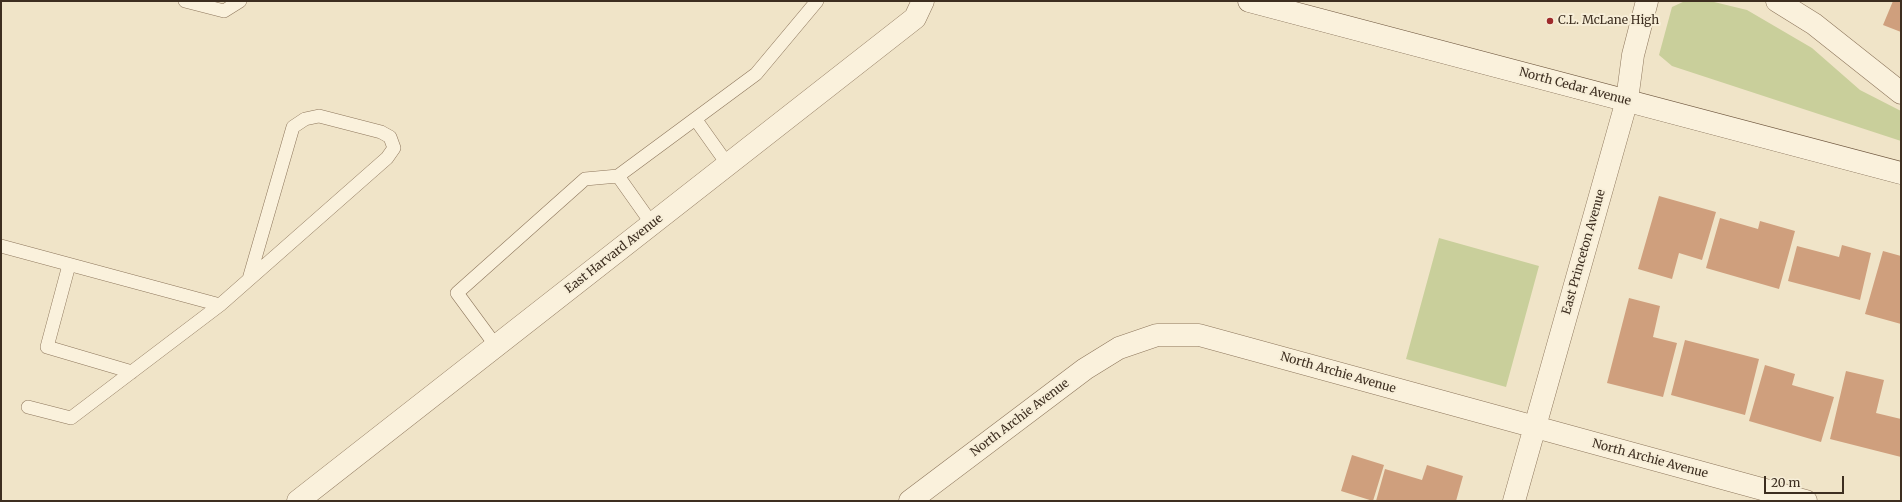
<!DOCTYPE html>
<html>
<head>
<meta charset="utf-8">
<style>
  body { margin:0 }
  #map { position:relative; width:1902px; height:502px; overflow:hidden; background:#f0e4c8; font-family:Merriweather,serif }
  canvas { display:block }
  .frame { position:absolute; inset:0; border:2px solid #3d2e20; pointer-events:none }
  .scale { position:absolute; left:1764px; top:476px; width:80px; height:18px; box-sizing:border-box; border:2px solid #3d2e20; border-top:0; padding-left:5px; font-size:12px; line-height:14px; white-space:nowrap; color:#3d2e20; -webkit-text-stroke:3px #f7eed8; paint-order:stroke }
</style>
</head>
<body>
<div id="map">
<canvas width="1902" height="502"></canvas>
<div class="frame"></div>
<div class="scale">20 m</div>
</div>
<script>
const ctx = document.querySelector('canvas').getContext('2d');
ctx.lineJoin = 'round';
function fillPath(path, color) { ctx.fillStyle = color; ctx.fill(path, 'evenodd'); }
const toPath = rows => new Path2D(rows.map(r => 'M' + r).join(''));
function trace(path, color, width, dash) { ctx.strokeStyle = color; ctx.lineWidth = width; ctx.lineCap = dash ? 'butt' : 'round'; ctx.setLineDash(dash || []); ctx.stroke(path); }
function label(font, color, halo, rows, align = 'center') {
  ctx.font = font + ' Merriweather,serif'; ctx.lineWidth = 4; ctx.setLineDash([]); ctx.textBaseline = 'middle'; ctx.strokeStyle = halo; ctx.fillStyle = color; for (const [text, x, y, turn = 0] of rows) {
    ctx.save(); ctx.translate(x, y); ctx.rotate((+turn || 0) * Math.PI / 180); ctx.textAlign = isNaN(turn) ? turn : align; if (halo) ctx.strokeText(text, 0, 0); ctx.fillText(text, 0, 0); ctx.restore();
  }
}
const green = toPath([
  [1685,1,1710,1,1747,10,1812,48,1860,90,1901,111,1901,141,1672,66,1659,55,1672,7],
  [1439,238,1539,266,1506,387,1406,359]
]);
const building = toPath([
  [1893,1,1901,1,1901,32,1883,25],
  [1659,196,1716,212,1702,260,1679,253,1672,279,1638,269],
  [1720,218,1758,229,1760,221,1795,231,1779,289,1706,268],
  [1842,245,1871,253,1860,300,1788,281,1797,246,1839,257],
  [1883,251,1901,256,1901,324,1865,314],
  [1629,298,1660,306,1653,337,1677,343,1663,397,1607,383],
  [1685,340,1759,359,1745,415,1671,395],
  [1765,365,1795,374,1792,385,1834,397,1821,442,1749,421],
  [1846,371,1884,380,1876,413,1901,419,1901,457,1830,439],
  [1352,455,1384,465,1373,501,1341,491],
  [1427,465,1463,476,1456,501,1376,501,1385,469,1422,480]
]);
const service = toPath([
  [185,1,224,11,240,1],
  [696,120,728,165],
  [618,176,652,224],
  [1,246,220,305,387,158,394,148,390,137,381,132,319,116,305,119,293,127,249,279],
  [69,265,47,347,132,372],
  [496,346,457,293,585,179,618,176,756,74,817,1],
  [28,407,71,418,220,305]
]);
const minor = toPath([
  [1777,1,1814,24,1901,93],
  [298,501,915,18,923,1],
  [910,501,1085,369,1119,348,1157,335,1199,335,1806,501],
  [1514,501,1627,100,1633,55,1647,1]
]);
const secondary = toPath([
  [1249,1,1901,173]
]);
const markers = [
  [1550,21,4,"#9e2a2b"]
];
const poiNames = [
  ["C.L. McLane High",1558,21]
];
const streetNames = [
  ["North Cedar Avenue",1575,87,15],
  ["East Princeton Avenue",1584,252,-74],
  ["East Harvard Avenue",614,254,-38],
  ["North Archie Avenue",1338,373,16],
  ["North Archie Avenue",1020,418,-37],
  ["North Archie Avenue",1650,459,15]
];
fillPath(green, '#c9cf9b');
fillPath(building, '#cf9f7d');
trace(service, '#8d765c', 14);
trace(minor, '#8d765c', 23);
trace(secondary, '#6f573f', 23);
trace(service, '#faf1dc', 13);
trace(minor, '#faf1dc', 22);
trace(secondary, '#faf1dc', 22);
for (const [x, y, r, color] of markers) { const dot = new Path2D(); dot.arc(x, y, r, 0, 2 * Math.PI); ctx.fillStyle = color; ctx.fill(dot); trace(dot, '#f7eed8', 1.5); }
label('12px', '#3d2e20', '#f7eed8', poiNames, 'left');
label('12px', '#3d2e20', '#f7eed8', streetNames);
</script>
</body>
</html>
